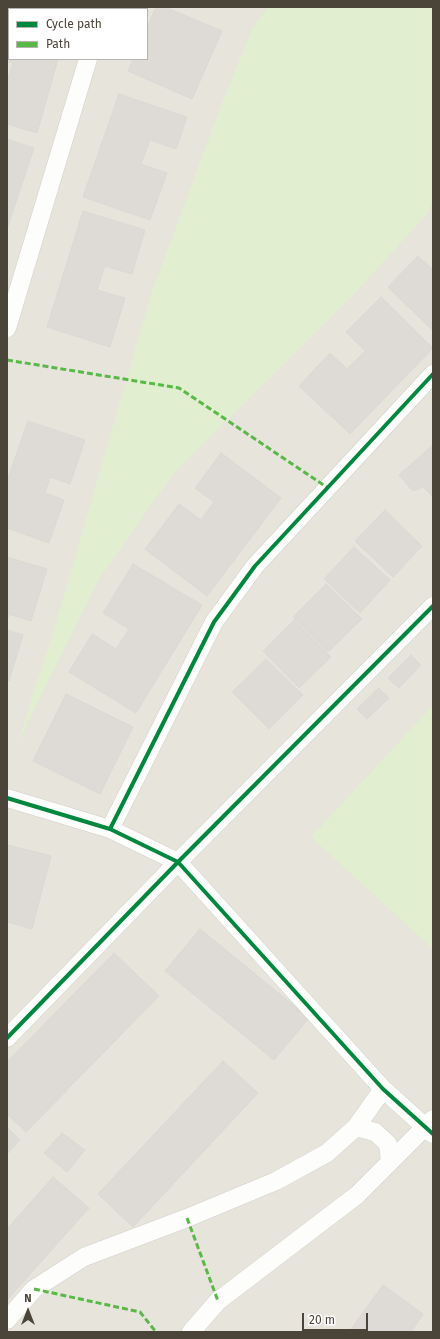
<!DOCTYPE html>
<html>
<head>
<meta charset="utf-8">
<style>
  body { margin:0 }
  #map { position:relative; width:440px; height:1339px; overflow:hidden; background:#f4f2ee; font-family:"Fira Sans",sans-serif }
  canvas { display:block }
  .frame { position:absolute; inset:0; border:8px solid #4b4439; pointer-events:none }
  .legend { position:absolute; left:8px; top:8px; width:140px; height:52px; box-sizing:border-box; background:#fff; border:1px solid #b7b4b0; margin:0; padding:5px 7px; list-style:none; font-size:12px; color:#4b4439 }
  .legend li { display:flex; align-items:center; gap:8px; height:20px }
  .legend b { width:20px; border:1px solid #b7b4b0 }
  .north { position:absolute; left:8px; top:1291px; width:40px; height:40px; -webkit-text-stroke:3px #fff; paint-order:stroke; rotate:0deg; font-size:11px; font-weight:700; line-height:16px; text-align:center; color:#4b4439 }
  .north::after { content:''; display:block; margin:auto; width:14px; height:18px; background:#4b4439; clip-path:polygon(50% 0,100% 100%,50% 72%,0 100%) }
  .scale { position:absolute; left:302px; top:1313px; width:66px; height:18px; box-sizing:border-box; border:2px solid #4b4439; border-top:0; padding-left:5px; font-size:12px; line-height:14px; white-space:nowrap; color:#4b4439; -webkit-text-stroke:3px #fff; paint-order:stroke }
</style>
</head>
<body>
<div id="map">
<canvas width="440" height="1339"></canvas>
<div class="frame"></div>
<ul class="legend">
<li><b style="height:5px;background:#00873e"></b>Cycle path</li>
<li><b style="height:5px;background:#58b947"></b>Path</li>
</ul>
<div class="north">N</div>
<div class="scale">20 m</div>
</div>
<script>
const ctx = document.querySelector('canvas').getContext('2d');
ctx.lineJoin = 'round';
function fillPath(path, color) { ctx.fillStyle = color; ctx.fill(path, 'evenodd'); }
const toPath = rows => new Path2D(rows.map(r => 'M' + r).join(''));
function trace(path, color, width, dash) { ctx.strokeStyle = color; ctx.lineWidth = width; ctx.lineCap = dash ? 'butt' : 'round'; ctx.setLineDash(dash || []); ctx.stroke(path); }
const residential = toPath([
  [7,7,433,7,433,1332,7,1332],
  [9,9,147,9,147,59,9,59]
]);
const green = toPath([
  [268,7,433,7,433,201,427,214,358,290,173,474,99,579,17,744,56,623,151,294,222,103,252,29],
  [433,705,433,949,311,837]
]);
const building = toPath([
  [7,7,15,9,9,9,9,59,58,59,37,133,7,124,7,81,13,63,7,61,7,7],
  [156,7,165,7,222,31,192,99,128,71,133,59,147,59,147,27,156,7],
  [119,94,187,117,176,149,150,140,141,164,167,173,150,220,83,197,119,94],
  [7,139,34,148,7,229,7,139],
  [83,211,145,230,132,274,105,266,97,290,125,298,110,347,47,327,83,211],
  [418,256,433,270,433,331,388,287,418,256],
  [381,297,433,348,350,434,299,386,330,353,347,369,365,351,346,332,381,297],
  [28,421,85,440,70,484,50,477,45,493,64,500,49,543,7,528,7,481,28,421],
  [433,445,433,497,423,487,413,491,399,475,433,445],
  [221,453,281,498,207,596,145,549,179,504,201,520,214,502,195,488,221,453],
  [385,510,422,546,393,577,355,541,385,510],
  [354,547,390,580,360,613,324,579,354,547],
  [7,557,47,569,31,621,9,614,7,620,7,557],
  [133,564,202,605,136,713,69,672,92,634,116,649,129,629,103,613,133,564],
  [326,584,362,619,328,652,293,617,326,584],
  [294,620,331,657,299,688,263,651,294,620],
  [7,630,23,635,9,681,7,680,7,630],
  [411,655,421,665,399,688,388,678,411,655],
  [266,659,303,695,269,729,232,692,266,659],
  [379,688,389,698,367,719,357,709,379,688],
  [66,694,133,727,100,794,33,761,66,694],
  [7,845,51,856,32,929,7,922,7,845],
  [200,929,309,1018,274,1060,165,971,200,929],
  [114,953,159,996,26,1132,7,1114,7,1062,114,953],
  [223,1061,258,1093,133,1227,98,1194,223,1061],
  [7,1127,20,1140,7,1154,7,1127],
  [62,1133,85,1150,67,1172,44,1153,62,1133],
  [53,1177,89,1208,7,1300,7,1229,53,1177],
  [383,1285,423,1314,411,1332,349,1332,383,1285]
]);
const minor = toPath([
  [103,9,103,7],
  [7,328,88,59],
  [7,798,110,829,178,862,383,1089,433,1134],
  [110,829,214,622,255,566,433,374],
  [7,1038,178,862,433,606],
  [356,1127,375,1132,388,1144,390,1161],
  [7,1320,34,1289,84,1257,187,1218,276,1181,327,1153,356,1127,383,1089],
  [191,1332,218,1301,357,1195,433,1119]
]);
const quiet = toPath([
  [7,360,179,388,328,488],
  [187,1218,218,1301],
  [34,1289,140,1312,156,1332]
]);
const cycleway = toPath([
  [7,798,110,829,178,862,383,1089,433,1134],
  [110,829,214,622,255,566,433,374],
  [7,1038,178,862,433,606]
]);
fillPath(residential, '#e7e4dc');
fillPath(green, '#e1eecf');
fillPath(building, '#dedbd6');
trace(building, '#dcd9d4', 1);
trace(minor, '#d2d0cb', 19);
trace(minor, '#fdfdfc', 18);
trace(quiet, '#58b947', 3, [6, 3]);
trace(cycleway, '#00873e', 4);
</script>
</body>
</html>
